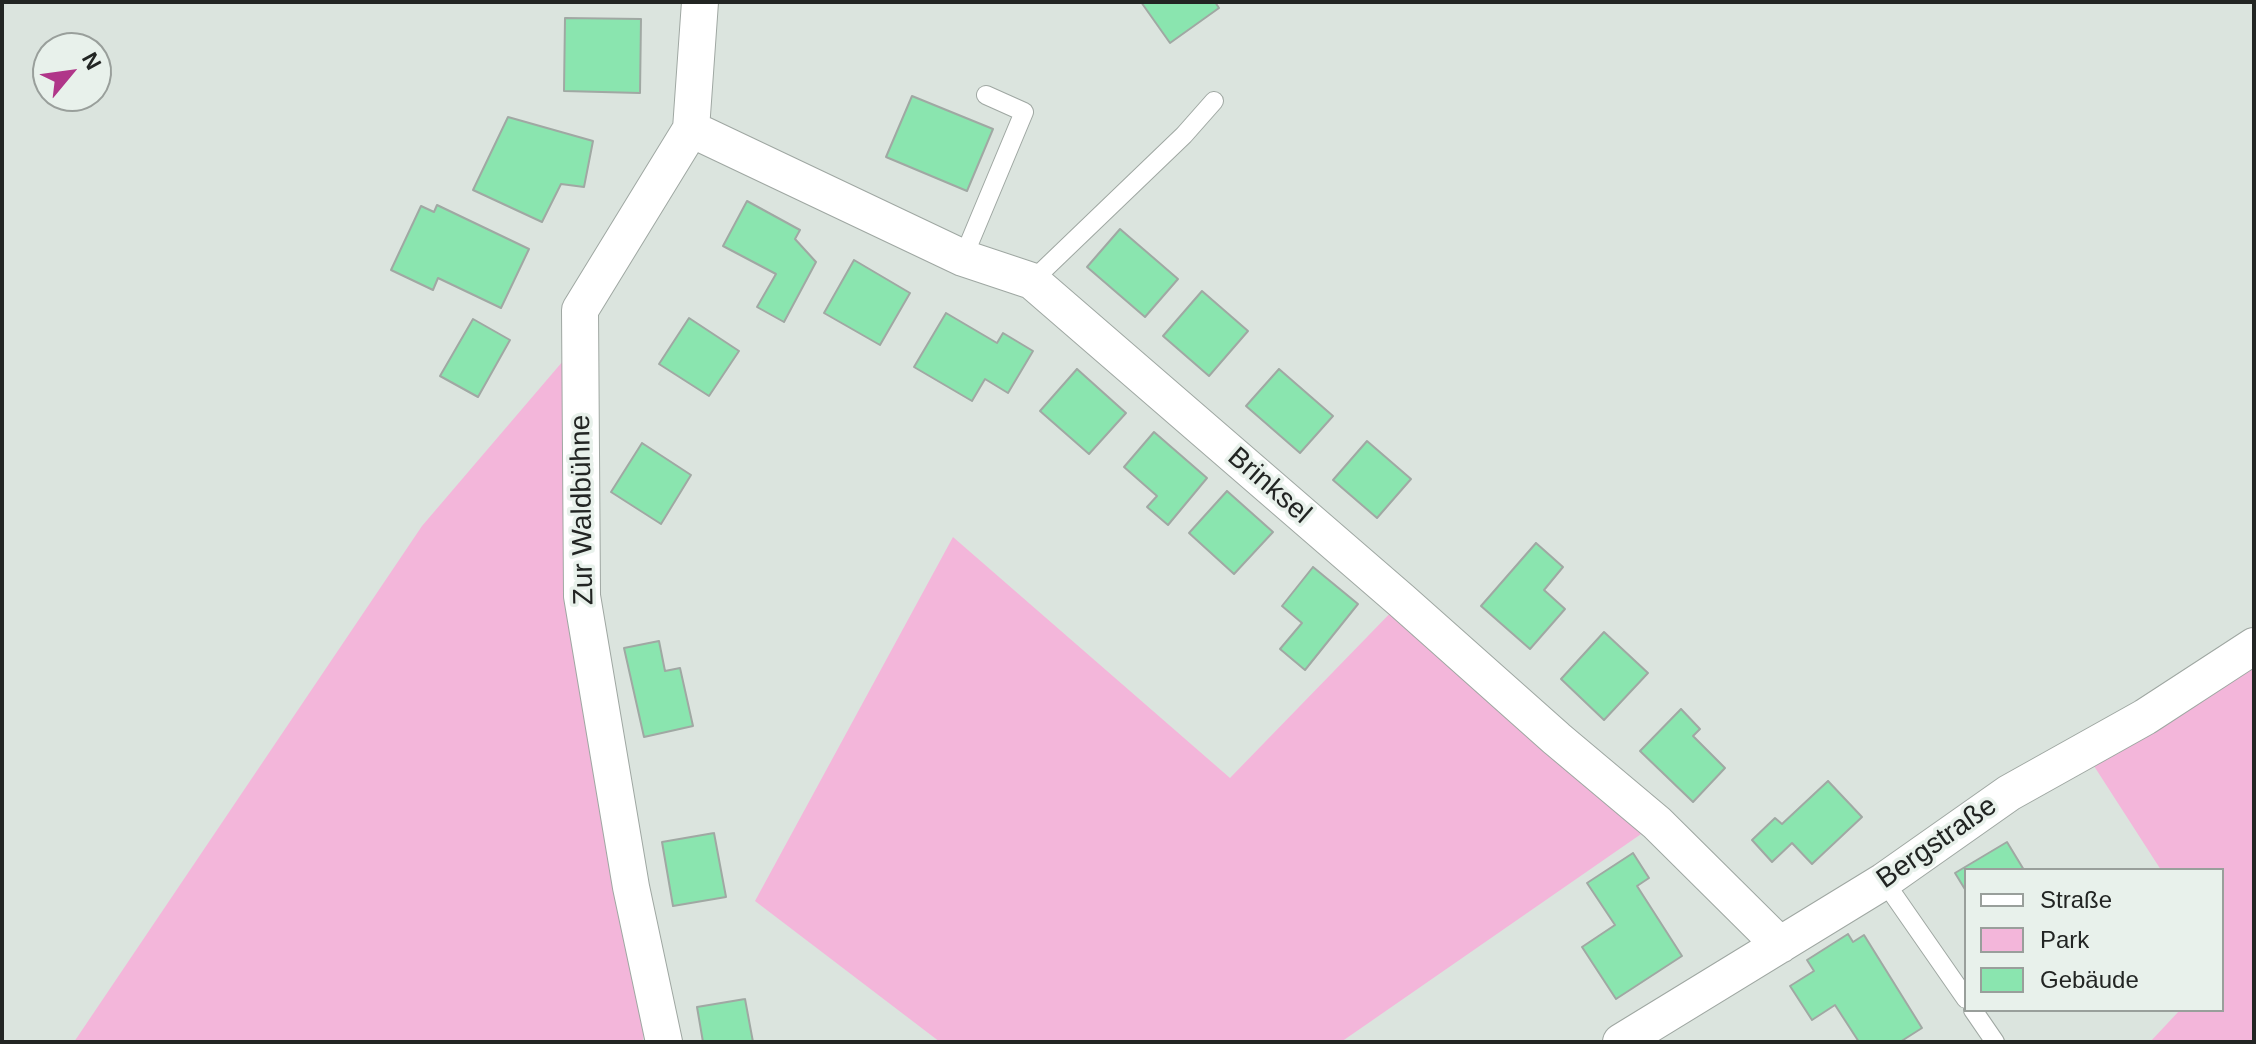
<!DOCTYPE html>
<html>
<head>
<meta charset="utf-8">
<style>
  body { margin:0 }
  #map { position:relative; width:2256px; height:1044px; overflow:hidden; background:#dbe4de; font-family:Arial,sans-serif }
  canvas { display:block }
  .frame { position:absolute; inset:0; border:4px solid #222523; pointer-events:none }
  .legend { position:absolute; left:1964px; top:868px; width:260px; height:144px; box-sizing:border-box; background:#e8f1eb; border:2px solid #999f9b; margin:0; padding:10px 14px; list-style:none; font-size:24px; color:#222523 }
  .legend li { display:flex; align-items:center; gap:16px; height:40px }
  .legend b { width:40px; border:2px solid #999f9b }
  .north { position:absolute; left:32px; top:32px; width:80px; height:80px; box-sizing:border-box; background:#e8f1eb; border:2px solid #999f9b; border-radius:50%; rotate:61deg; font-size:22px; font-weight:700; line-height:32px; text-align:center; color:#222523 }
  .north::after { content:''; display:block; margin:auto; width:28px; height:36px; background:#b03689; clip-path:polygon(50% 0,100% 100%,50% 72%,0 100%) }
</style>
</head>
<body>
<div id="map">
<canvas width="2256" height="1044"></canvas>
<div class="frame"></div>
<ul class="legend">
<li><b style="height:10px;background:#fff"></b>Straße</li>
<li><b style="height:22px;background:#f3b6da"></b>Park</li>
<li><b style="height:22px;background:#8ae5af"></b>Gebäude</li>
</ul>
<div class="north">N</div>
</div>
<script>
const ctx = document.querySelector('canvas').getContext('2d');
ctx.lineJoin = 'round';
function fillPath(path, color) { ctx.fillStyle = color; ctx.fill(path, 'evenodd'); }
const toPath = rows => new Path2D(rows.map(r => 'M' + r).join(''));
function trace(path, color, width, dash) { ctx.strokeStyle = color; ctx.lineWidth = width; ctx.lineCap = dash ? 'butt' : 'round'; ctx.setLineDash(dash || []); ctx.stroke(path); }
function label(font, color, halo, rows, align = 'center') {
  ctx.font = font + ' Arial,sans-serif'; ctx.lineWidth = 7; ctx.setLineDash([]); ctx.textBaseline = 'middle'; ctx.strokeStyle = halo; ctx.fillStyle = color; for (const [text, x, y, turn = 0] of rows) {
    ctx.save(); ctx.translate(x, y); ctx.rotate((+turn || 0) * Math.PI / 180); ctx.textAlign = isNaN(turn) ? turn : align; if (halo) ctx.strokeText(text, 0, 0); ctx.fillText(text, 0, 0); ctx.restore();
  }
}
const green = toPath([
  [569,354,645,1019,643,1042,74,1042,422,526],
  [953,537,1230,778,1402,601,1657,823,1341,1042,940,1042,755,901],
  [2254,663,2254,1042,2150,1042,2180,1010,2222,1010,2222,870,2161,870,2094,766]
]);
const building = toPath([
  [1141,2,1215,2,1219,8,1170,43,1141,2],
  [565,18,641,19,640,93,564,91,565,18],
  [912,96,993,129,967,191,886,157,912,96],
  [508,117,593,141,584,187,561,184,542,222,473,190,508,117],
  [747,201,800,230,795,239,816,262,784,322,757,307,776,274,723,246,747,201],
  [437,205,529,249,501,308,438,278,433,290,391,270,421,206,434,212,437,205],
  [1120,229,1178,279,1145,317,1087,267,1120,229],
  [854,260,910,293,880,345,824,313,854,260],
  [1202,291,1248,331,1209,376,1163,336,1202,291],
  [946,313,997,343,1003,333,1033,351,1008,393,985,379,972,401,914,367,946,313],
  [689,318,739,351,709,396,659,364,689,318],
  [473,319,510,340,478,397,440,376,473,319],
  [1077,369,1126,413,1089,454,1040,411,1077,369],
  [1279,369,1333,416,1300,453,1246,406,1279,369],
  [1154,432,1207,478,1168,525,1147,507,1157,496,1124,467,1154,432],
  [1367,441,1411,479,1377,518,1333,480,1367,441],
  [642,443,691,475,661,524,611,492,642,443],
  [1227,491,1273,532,1234,574,1189,533,1227,491],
  [1536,543,1563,567,1544,590,1565,609,1530,649,1481,606,1536,543],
  [1313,567,1358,604,1305,670,1280,649,1302,623,1282,606,1313,567],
  [1604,632,1648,673,1604,720,1561,679,1604,632],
  [659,641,665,671,680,668,693,726,644,737,624,648,659,641],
  [1681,709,1700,729,1693,736,1725,768,1693,802,1640,751,1681,709],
  [1828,781,1862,817,1812,864,1792,843,1772,862,1752,840,1775,818,1782,824,1828,781],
  [714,833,726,897,673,906,662,842,714,833],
  [2007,842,2024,870,1966,870,1966,891,1955,873,2007,842],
  [1633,853,1649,878,1637,886,1682,956,1616,999,1582,947,1615,925,1587,883,1633,853],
  [1848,934,1853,942,1864,935,1922,1028,1900,1042,1859,1042,1835,1005,1812,1020,1790,986,1814,971,1807,960,1848,934],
  [745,999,753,1042,703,1042,697,1007,745,999]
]);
const service = toPath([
  [963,258,1024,112,986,95],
  [1032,281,1184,135,1214,101],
  [1884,881,1966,999],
  [1973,1010,1995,1042]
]);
const minor = toPath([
  [691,129,963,258,1032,281,1402,601,1557,739,1657,823,1780,945],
  [664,1042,631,887,582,596,580,310,691,129,700,2],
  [1621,1042,1884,881,2009,793,2145,717,2254,646]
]);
const streetNames = [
  ["Brinksel",1269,486,41],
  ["Zur Waldbühne",583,510,-91],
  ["Bergstraße",1937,843,-35]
];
fillPath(green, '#f3b6da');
fillPath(building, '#8ae5af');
trace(building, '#a0a8a3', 2);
trace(service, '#9fa7a2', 20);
trace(minor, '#9fa7a2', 38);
trace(service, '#fff', 18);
trace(minor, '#fff', 36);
label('28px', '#222523', '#e8f1eb', streetNames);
</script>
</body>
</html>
